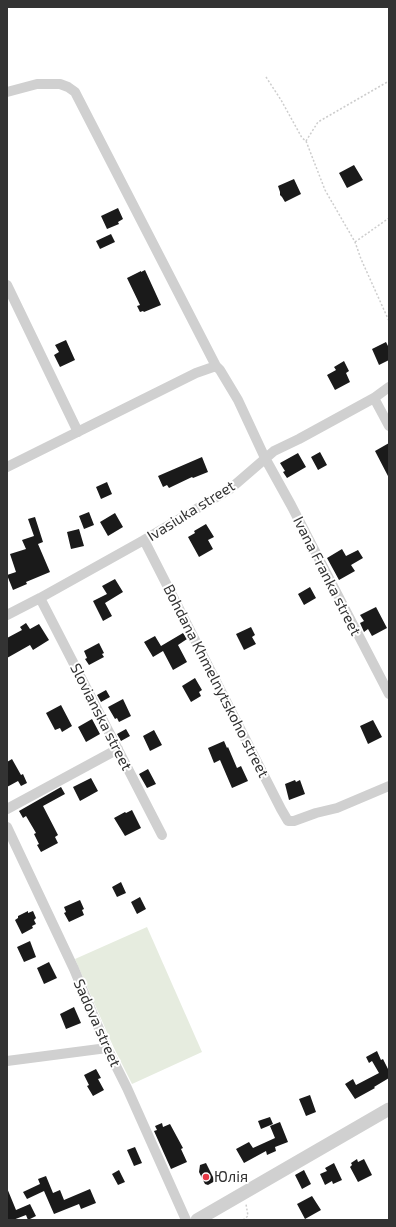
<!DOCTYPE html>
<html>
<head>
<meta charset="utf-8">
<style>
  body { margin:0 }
  #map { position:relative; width:396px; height:1227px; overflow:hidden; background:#fff; font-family:"Exo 2",sans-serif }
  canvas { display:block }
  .frame { position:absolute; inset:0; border:8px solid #333; pointer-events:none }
</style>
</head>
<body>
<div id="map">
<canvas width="396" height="1227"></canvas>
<div class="frame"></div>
</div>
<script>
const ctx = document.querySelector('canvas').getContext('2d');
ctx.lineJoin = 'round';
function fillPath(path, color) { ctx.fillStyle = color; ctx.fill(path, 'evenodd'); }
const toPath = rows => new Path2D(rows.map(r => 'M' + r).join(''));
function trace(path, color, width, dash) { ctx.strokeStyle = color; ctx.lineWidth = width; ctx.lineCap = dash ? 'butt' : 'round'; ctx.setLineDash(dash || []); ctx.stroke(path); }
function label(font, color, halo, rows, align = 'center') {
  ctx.font = font + ' "Exo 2",sans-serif'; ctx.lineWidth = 4; ctx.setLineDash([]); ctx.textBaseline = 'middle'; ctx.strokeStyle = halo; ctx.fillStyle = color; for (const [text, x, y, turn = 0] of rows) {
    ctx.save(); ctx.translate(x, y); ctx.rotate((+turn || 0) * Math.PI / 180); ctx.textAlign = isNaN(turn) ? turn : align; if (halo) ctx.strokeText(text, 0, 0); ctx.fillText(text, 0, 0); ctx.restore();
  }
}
const green = toPath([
  [147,927,202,1052,132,1084,113,1046,75,959]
]);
const building = toPath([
  [354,165,363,180,347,188,339,173],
  [294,179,301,194,285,202,282,197,280,195,280,192,278,186],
  [118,208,123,219,118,222,119,224,107,229,101,216],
  [111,234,115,242,100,249,96,241],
  [145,270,161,305,144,312,143,311,140,312,137,306,140,305,127,278,141,271,141,272],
  [66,340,75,360,60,367,54,355,59,352,55,345],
  [386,342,389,348,389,360,379,365,372,349],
  [344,361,349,371,346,373,350,382,335,390,327,375,336,370,334,367],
  [389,443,389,478,375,451],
  [320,452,327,465,318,470,311,457],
  [298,453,306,467,287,478,283,472,285,471,280,463],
  [202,457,208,472,193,478,192,477,169,488,167,485,163,487,158,476],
  [107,482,112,494,101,499,96,487],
  [89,512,94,525,84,529,79,516],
  [115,513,123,527,108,536,100,522],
  [35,517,43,542,38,544,50,572,26,582,27,584,13,590,7,575,16,572,10,554,26,549,22,540,34,536,28,519],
  [206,524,214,537,208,540,213,549,199,557,188,537,195,533,194,531],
  [79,529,84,546,71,549,67,532],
  [342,549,346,556,358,550,363,558,351,565,355,571,339,580,327,558],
  [115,579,123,592,105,603,112,616,103,621,93,601,107,594,102,586],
  [310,587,316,598,304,605,298,594],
  [376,607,387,628,372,636,368,629,364,632,360,623,364,621,360,615],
  [26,623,30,629,39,624,49,640,33,650,30,645,7,658,7,638,22,630,20,627],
  [251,627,255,635,252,637,256,644,244,650,236,634],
  [183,633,187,639,178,645,187,662,173,670,163,651,153,657,144,642,155,636,161,646],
  [99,643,104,653,102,654,104,657,89,665,85,659,87,658,84,651],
  [195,678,202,690,199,692,201,696,191,702,182,686],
  [106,690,110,697,101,702,97,695],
  [123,699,131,716,119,722,117,718,115,719,108,707],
  [61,705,72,726,62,732,60,728,55,730,46,713],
  [92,719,100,734,86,742,78,727],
  [373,720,382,737,368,744,360,726],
  [126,729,130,736,121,741,117,734],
  [154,730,162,745,150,751,143,736],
  [224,741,227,748,228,747,237,768,241,766,248,781,232,788,220,760,214,763,208,748],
  [12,759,21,775,23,774,27,783,21,786,18,781,7,787,7,762],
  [148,769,156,784,147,788,139,774],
  [91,778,98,791,80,801,73,787],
  [295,780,296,782,300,780,305,794,289,800,285,784],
  [61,787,65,794,43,806,58,835,55,837,58,843,41,852,37,845,39,844,34,834,36,833,26,816,23,818,19,811],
  [132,810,141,828,125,836,114,818,125,812,126,813],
  [121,882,126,893,117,897,112,887],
  [140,897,146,909,137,914,131,902],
  [80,900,84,909,82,910,84,915,69,922,64,913,66,912,64,907],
  [28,911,28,913,33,911,36,918,34,920,36,924,32,926,33,928,22,934,15,920,18,918,18,916],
  [30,941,36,957,24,962,17,947],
  [49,962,57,978,44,984,37,968],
  [74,1007,81,1023,66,1029,60,1014],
  [377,1051,381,1060,383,1059,389,1071,389,1078,374,1087,375,1088,355,1099,345,1084,353,1079,356,1085,379,1073,372,1061,369,1063,366,1057],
  [96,1069,101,1078,98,1079,104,1090,93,1096,87,1086,89,1085,84,1075],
  [310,1095,316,1112,306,1116,299,1099],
  [270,1117,273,1124,261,1129,258,1121],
  [280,1122,288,1142,275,1147,276,1151,267,1155,266,1151,244,1163,236,1149,249,1142,253,1148,275,1138,270,1126],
  [162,1123,163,1127,170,1124,183,1148,181,1149,187,1162,171,1169,154,1131,157,1130,155,1126],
  [135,1147,142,1163,134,1166,127,1150],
  [357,1159,358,1162,364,1159,372,1175,358,1182,350,1167,352,1165,351,1163],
  [206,1163,215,1181,208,1185,205,1184,199,1172,200,1165],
  [334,1163,342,1180,333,1184,332,1181,325,1185,320,1174,327,1171,325,1168],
  [119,1170,125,1182,118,1185,112,1174],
  [304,1170,311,1184,302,1189,295,1175],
  [46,1176,53,1193,60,1190,64,1200,90,1189,96,1203,81,1209,79,1204,54,1214,44,1191,27,1199,23,1192,40,1184,38,1179],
  [7,1188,16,1210,30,1204,36,1216,28,1220,26,1215,13,1220,8,1220,7,1216],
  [312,1196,321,1210,305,1219,297,1204]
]);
const path = toPath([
  [266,77,281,100,302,138,306,141,325,190,355,242,361,259,389,321],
  [306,141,318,122,389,81],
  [355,242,389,218],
  [243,1220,248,1216,246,1204]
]);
const minor = toPath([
  [7,92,37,84,60,84,68,87,75,92,216,366,220,370,238,400,265,458,291,505,389,694],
  [7,285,78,432],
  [374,398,389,426],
  [7,467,196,373,216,366],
  [144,540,281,809,288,821,294,821,316,813,337,808,389,786],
  [40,598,162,835],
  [7,615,40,598,144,540,230,489,274,451,299,439,374,398,389,387],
  [7,809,118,749],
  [7,827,74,969,107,1048,127,1088,186,1220],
  [7,1061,107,1048]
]);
const tertiary = toPath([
  [197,1220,389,1109]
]);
const markers = [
  [206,1177,4,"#e63946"]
];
const streetNames = [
  ["Ivasiuka street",191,511,-32],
  ["Ivana Franka street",327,576,63],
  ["Bohdana Khmelnytskoho street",216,681,63],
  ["Slovianska street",101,717,63],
  ["Sadova street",97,1023,66]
];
const poiNames = [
  ["Юлія",214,1177]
];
fillPath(green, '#e6ecdf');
fillPath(building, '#1a1a1a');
trace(path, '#cdcdcd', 1.5, [2, 2]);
trace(minor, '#d0d0d0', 10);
trace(tertiary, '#d0d0d0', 13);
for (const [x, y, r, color] of markers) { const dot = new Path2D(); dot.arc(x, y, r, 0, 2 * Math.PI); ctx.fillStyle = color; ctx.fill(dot); trace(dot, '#fff', 1.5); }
label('15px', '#333', '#fff', streetNames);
label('15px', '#333', '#fff', poiNames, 'left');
</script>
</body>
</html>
